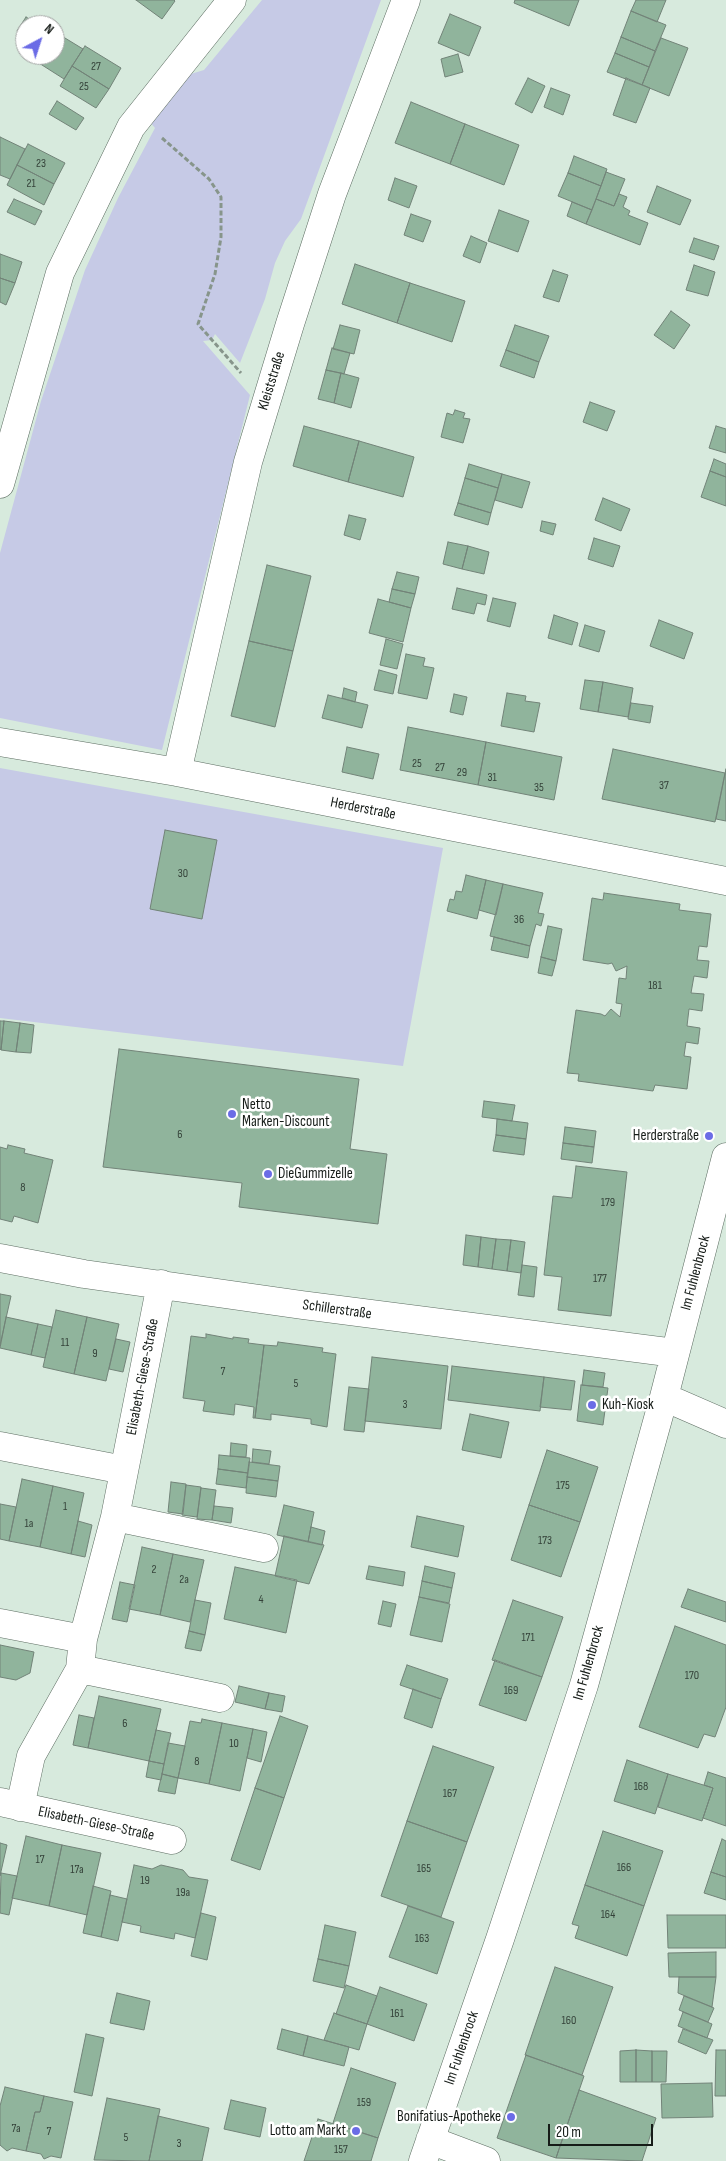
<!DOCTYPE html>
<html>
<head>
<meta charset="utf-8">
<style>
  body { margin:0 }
  #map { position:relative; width:726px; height:2161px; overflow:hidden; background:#d7eadd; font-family:"Sofia Sans Condensed",sans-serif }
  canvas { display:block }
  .north { position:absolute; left:15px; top:15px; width:50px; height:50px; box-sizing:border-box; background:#fff; border:1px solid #a2a4a3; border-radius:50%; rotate:40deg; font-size:14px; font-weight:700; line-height:20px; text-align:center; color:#161c18 }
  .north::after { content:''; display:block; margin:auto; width:18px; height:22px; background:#6b6ce6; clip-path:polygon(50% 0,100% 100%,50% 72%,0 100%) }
  .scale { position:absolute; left:548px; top:2124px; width:105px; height:22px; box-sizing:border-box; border:2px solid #161c18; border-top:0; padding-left:6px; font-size:15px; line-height:18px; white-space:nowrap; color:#161c18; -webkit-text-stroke:4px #fff; paint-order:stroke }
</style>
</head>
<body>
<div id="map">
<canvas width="726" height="2161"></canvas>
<div class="north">N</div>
<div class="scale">20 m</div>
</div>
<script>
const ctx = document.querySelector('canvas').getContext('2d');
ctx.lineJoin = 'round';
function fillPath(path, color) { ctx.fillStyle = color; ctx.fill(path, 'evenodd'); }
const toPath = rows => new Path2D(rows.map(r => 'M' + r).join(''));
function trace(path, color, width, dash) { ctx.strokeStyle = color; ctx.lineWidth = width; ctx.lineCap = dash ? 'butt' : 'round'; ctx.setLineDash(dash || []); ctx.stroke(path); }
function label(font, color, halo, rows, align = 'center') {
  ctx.font = font + ' "Sofia Sans Condensed",sans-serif'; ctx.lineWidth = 5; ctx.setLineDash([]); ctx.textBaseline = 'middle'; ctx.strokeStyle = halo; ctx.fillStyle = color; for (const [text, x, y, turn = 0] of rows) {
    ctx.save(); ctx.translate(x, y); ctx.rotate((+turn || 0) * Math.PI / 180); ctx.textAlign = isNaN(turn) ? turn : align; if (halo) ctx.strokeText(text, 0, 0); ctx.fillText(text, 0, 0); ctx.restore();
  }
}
const green = toPath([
  [262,0,381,0,301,219,285,241,275,263,265,299,240,363,215,334,212,340,203,341,250,395,162,750,0,718,0,553,41,401,85,270,118,198,155,128,150,122,181,77,204,70],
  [0,768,443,848,403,1066,0,1018]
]);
const building = toPath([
  [136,0,174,0,175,1,162,19,136,0],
  [515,0,579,0,569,26,514,3,515,0],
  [636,0,666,0,657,22,631,11,636,0],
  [631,11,666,25,655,51,621,37,631,11],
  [450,14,481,27,469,56,438,43,450,14],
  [26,17,39,25,25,25,25,36,17,31,26,17],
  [60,35,83,49,64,79,42,65,48,55,55,55,55,43,60,35],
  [621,37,655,51,649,67,615,53,621,37],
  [661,38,688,48,669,96,642,85,661,38],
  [85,46,121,68,109,89,72,66,85,46],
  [615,53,649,67,642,85,607,72,615,53],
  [458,54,463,72,445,77,441,59,458,54],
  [26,55,48,55,42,65,26,55],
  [72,66,109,89,96,108,60,86,72,66],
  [528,78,545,86,532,113,515,104,528,78],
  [626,78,650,88,636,123,613,115,626,78],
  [551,88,570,95,563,115,544,107,551,88],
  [57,101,84,118,76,130,49,114,57,101],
  [411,102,465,124,450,164,395,143,411,102],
  [465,124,519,145,504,185,450,164,465,124],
  [0,137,25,149,10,179,0,175,0,137],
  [28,144,65,163,54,184,17,165,28,144],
  [574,156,607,169,601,186,568,173,574,156],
  [17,165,54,184,44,205,7,185,17,165],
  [606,172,625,179,614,206,596,199,606,172],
  [568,173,601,186,592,210,558,196,568,173],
  [395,178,417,186,409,208,388,200,395,178],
  [657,186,691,200,680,225,647,212,657,186],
  [619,194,627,197,623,207,630,211,628,215,648,223,640,245,586,224,596,199,614,206,619,194],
  [14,199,42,211,35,225,7,212,14,199],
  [572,202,592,210,586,224,567,216,572,202],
  [499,210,529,221,518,252,488,241,499,210],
  [411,214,431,221,423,242,404,235,411,214],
  [471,236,487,243,480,263,463,256,471,236],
  [694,238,719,246,714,260,689,252,694,238],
  [0,254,22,262,15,283,0,278,0,254],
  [355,264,410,283,397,323,342,304,355,264],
  [694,265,715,272,708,296,686,290,694,265],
  [553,270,568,275,559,302,543,297,553,270],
  [0,278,15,283,6,305,0,302,0,278],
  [410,283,465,301,452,342,397,323,410,283],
  [671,311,690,325,674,349,654,335,671,311],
  [340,325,360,330,354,354,333,349,340,325],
  [515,325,549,336,539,362,506,350,515,325],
  [332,348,350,353,344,374,326,370,332,348],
  [506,350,539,362,534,378,500,366,506,350],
  [326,370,341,373,334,403,318,399,326,370],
  [341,373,359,378,351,408,334,403,341,373],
  [590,402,615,411,607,431,583,422,590,402],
  [455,410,465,413,463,418,470,419,463,443,441,437,447,413,453,415,455,410],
  [304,426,359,441,348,482,293,466,304,426],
  [716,426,726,429,726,453,709,448,716,426],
  [359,441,414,457,403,497,348,482,359,441],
  [714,459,726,464,726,477,710,471,714,459],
  [469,464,502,474,498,488,465,478,469,464],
  [710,471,726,477,726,506,701,497,710,471],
  [502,474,530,482,522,508,495,500,502,474],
  [465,478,498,488,491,513,458,503,465,478],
  [603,498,630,509,621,531,595,520,603,498],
  [458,503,491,513,488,525,454,515,458,503],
  [349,515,366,519,360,540,344,535,349,515],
  [542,521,556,524,553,535,540,531,542,521],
  [594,538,620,546,613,567,588,559,594,538],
  [448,542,468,546,462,569,443,564,448,542],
  [468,546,489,552,484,574,462,569,468,546],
  [267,565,311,576,293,651,249,641,267,565],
  [397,572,419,577,415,594,392,589,397,572],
  [457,588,487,595,485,605,477,603,474,614,452,609,457,588],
  [392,589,415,594,411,608,389,602,392,589],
  [493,598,516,603,510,627,487,621,493,598],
  [378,599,411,608,403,642,369,633,378,599],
  [554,615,578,623,572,645,548,638,554,615],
  [659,620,693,633,684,659,650,646,659,620],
  [585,625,605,631,599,652,579,646,585,625],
  [386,639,403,644,397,669,380,665,386,639],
  [249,641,293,651,275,727,231,716,249,641],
  [406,654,425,658,423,666,434,668,427,699,398,693,406,654],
  [379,670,397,675,393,694,374,690,379,670],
  [585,680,603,682,598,712,580,709,585,680],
  [603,682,633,688,628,717,598,712,603,682],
  [344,688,357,692,355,702,342,698,344,688],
  [507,693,526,696,525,701,540,703,534,732,501,726,507,693],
  [454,694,467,697,463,715,450,712,454,694],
  [328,695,368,705,362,728,322,718,328,695],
  [631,703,653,706,650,723,628,719,631,703],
  [408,727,486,742,478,785,400,770,408,727],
  [486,742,562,757,554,800,478,785,486,742],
  [347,747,379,754,373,779,342,772,347,747],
  [613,749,725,773,715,822,602,799,613,749],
  [726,769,726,821,716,819,726,769],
  [165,830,217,840,202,919,150,909,165,830],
  [466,875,486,880,477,919,447,911,450,899,454,900,456,891,462,892,466,875],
  [486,880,503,884,496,915,479,910,486,880],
  [503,884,543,893,538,913,544,914,541,926,536,924,530,946,490,936,503,884],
  [604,893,680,904,679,910,711,914,707,947,699,946,697,960,709,961,707,978,694,976,691,993,704,994,702,1011,689,1009,687,1026,700,1028,698,1044,686,1042,684,1056,691,1057,687,1089,655,1085,653,1091,578,1081,579,1074,567,1073,576,1010,601,1014,605,1016,611,1009,620,1017,622,1004,616,1003,619,978,626,979,627,966,616,971,612,963,608,964,583,960,592,898,603,900,604,893],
  [548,926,562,929,556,961,541,957,548,926],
  [494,937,530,946,528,958,491,950,494,937],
  [541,957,556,961,552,976,538,973,541,957],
  [0,1021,4,1021,1,1050,0,1049,0,1021],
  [4,1021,20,1023,16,1052,1,1050,4,1021],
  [20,1023,34,1025,31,1053,16,1052,20,1023],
  [119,1049,359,1079,350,1149,387,1154,378,1224,239,1207,242,1183,103,1167,119,1049],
  [484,1101,515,1105,512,1121,482,1117,484,1101],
  [497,1119,528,1123,526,1139,496,1135,497,1119],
  [565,1127,596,1131,594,1147,563,1143,565,1127],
  [496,1135,526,1139,524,1155,493,1151,496,1135],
  [563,1143,594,1147,592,1163,561,1159,563,1143],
  [8,1145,25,1149,24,1153,53,1160,38,1223,14,1216,12,1222,0,1219,0,1147,7,1149,8,1145],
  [576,1166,627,1172,611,1316,558,1310,562,1277,544,1275,553,1196,572,1198,576,1166],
  [466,1235,481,1237,478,1267,463,1265,466,1235],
  [481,1237,496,1239,492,1269,478,1267,481,1237],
  [496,1239,511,1240,507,1271,492,1269,496,1239],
  [511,1240,525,1242,521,1273,507,1271,511,1240],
  [522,1265,537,1267,534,1297,518,1295,522,1265],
  [0,1294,11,1296,0,1345,0,1294],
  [56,1310,87,1317,74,1374,43,1367,56,1310],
  [6,1317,38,1324,31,1355,0,1348,6,1317],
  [87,1317,119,1324,106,1381,74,1374,87,1317],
  [38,1324,52,1327,45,1358,31,1355,38,1324],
  [206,1334,233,1339,233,1337,249,1339,248,1343,264,1345,255,1418,253,1418,254,1407,235,1404,234,1415,203,1411,205,1401,183,1398,191,1336,206,1338,206,1334],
  [116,1339,130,1342,123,1372,109,1369,116,1339],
  [278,1342,323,1348,322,1352,336,1354,327,1427,311,1424,311,1419,271,1414,271,1420,255,1418,264,1345,277,1346,278,1342],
  [372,1357,448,1366,441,1429,365,1421,372,1357],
  [452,1366,544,1377,540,1411,448,1400,452,1366],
  [584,1370,605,1373,603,1387,582,1385,584,1370],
  [544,1377,575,1381,571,1410,540,1407,544,1377],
  [581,1385,608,1388,603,1425,577,1421,581,1385],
  [349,1387,369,1389,364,1432,344,1430,349,1387],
  [470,1414,509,1422,501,1458,462,1450,470,1414],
  [231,1443,247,1445,246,1457,230,1456,231,1443],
  [253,1449,271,1451,269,1464,252,1462,253,1449],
  [547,1450,598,1467,580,1522,529,1505,547,1450],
  [219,1455,250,1458,248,1473,218,1469,219,1455],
  [249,1462,280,1466,278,1481,247,1477,249,1462],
  [218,1469,248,1473,246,1488,216,1484,218,1469],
  [247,1477,278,1481,276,1497,246,1493,247,1477],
  [22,1479,53,1486,40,1547,9,1541,22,1479],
  [171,1482,186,1484,183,1514,168,1512,171,1482],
  [186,1485,201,1487,197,1517,182,1515,186,1485],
  [53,1486,84,1493,71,1554,40,1547,53,1486],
  [201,1488,216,1490,212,1520,197,1519,201,1488],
  [0,1504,16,1507,9,1541,0,1539,0,1504],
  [284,1505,314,1512,308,1542,277,1535,284,1505],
  [529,1505,580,1522,561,1577,511,1560,529,1505],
  [214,1506,233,1508,231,1523,212,1520,214,1506],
  [417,1516,464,1526,458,1557,411,1547,417,1516],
  [78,1521,92,1525,85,1557,71,1554,78,1521],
  [311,1527,325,1531,322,1545,308,1542,311,1527],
  [284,1536,324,1545,309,1584,275,1576,284,1536],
  [142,1547,173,1554,160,1615,129,1609,142,1547],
  [173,1554,204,1560,190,1622,160,1615,173,1554],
  [369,1566,405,1572,403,1586,366,1579,369,1566],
  [425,1566,455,1573,452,1588,422,1581,425,1566],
  [235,1567,297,1580,286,1633,224,1619,235,1567],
  [422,1581,452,1588,449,1603,419,1597,422,1581],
  [120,1582,135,1585,127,1622,112,1619,120,1582],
  [688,1589,726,1602,726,1622,681,1607,688,1589],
  [419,1597,450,1604,442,1642,410,1635,419,1597],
  [195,1600,211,1603,205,1635,189,1631,195,1600],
  [513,1600,563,1617,542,1677,492,1660,513,1600],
  [383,1601,396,1604,391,1627,378,1624,383,1601],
  [675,1626,726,1645,726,1707,715,1737,704,1734,698,1748,639,1727,675,1626],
  [189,1631,205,1635,201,1651,185,1648,189,1631],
  [0,1645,34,1652,30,1673,16,1680,0,1677,0,1645],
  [495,1660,542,1677,526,1721,479,1705,495,1660],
  [407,1665,448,1679,441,1699,400,1685,407,1665],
  [239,1686,269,1693,265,1709,235,1702,239,1686],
  [413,1689,441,1699,432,1728,404,1718,413,1689],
  [269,1693,285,1696,282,1712,265,1709,269,1693],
  [99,1696,161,1709,149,1761,88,1748,99,1696],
  [79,1715,94,1718,88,1748,73,1745,79,1715],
  [280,1716,308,1726,284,1798,255,1788,280,1716],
  [202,1719,222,1723,209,1784,178,1778,190,1721,201,1723,202,1719],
  [222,1723,253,1729,240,1791,209,1784,222,1723],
  [253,1729,267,1732,261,1762,247,1758,253,1729],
  [156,1730,171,1733,164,1764,149,1761,156,1730],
  [168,1743,185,1746,178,1778,162,1774,168,1743],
  [433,1746,494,1767,467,1842,407,1821,433,1746],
  [627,1760,668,1774,655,1814,614,1801,627,1760],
  [149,1761,164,1764,161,1780,146,1777,149,1761],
  [708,1772,726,1778,726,1826,703,1818,713,1788,704,1785,708,1772],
  [162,1774,178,1778,175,1794,158,1791,162,1774],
  [668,1774,713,1788,702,1821,658,1807,668,1774],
  [255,1788,284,1798,260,1870,231,1860,255,1788],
  [407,1821,467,1842,441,1917,381,1896,407,1821],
  [603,1831,663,1851,644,1906,585,1885,603,1831],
  [26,1836,62,1845,49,1906,12,1898,26,1836],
  [722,1839,726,1841,726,1877,711,1872,722,1839],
  [0,1843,7,1845,0,1876,0,1843],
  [62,1845,101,1853,87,1915,49,1906,62,1845],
  [134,1865,152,1869,161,1865,183,1870,189,1877,208,1880,195,1938,175,1933,174,1939,140,1932,141,1926,122,1922,134,1865],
  [711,1872,726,1877,726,1900,704,1893,711,1872],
  [1,1873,17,1876,9,1915,0,1913,1,1873],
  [585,1885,644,1906,627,1956,575,1938,579,1926,572,1924,585,1885],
  [93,1886,111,1891,101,1937,83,1933,93,1886],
  [110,1895,127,1899,118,1941,101,1937,110,1895],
  [408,1906,454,1922,437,1974,389,1957,408,1906],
  [201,1913,216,1917,207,1960,191,1956,201,1913],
  [667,1915,726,1915,726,1948,668,1948,667,1915],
  [325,1925,356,1932,349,1966,318,1959,325,1925],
  [716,1952,716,1977,669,1977,668,1953,716,1952],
  [318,1959,349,1966,344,1988,313,1981,318,1959],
  [555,1967,613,1987,582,2075,525,2055,555,1967],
  [679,1977,716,1977,712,2007,678,1993,679,1977],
  [346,1985,377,1996,367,2024,336,2014,346,1985],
  [380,1987,427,2004,414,2041,367,2024,380,1987],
  [117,1993,150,2001,144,2030,110,2023,117,1993],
  [684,1996,714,2008,708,2022,679,2010,684,1996],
  [683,2012,712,2024,707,2038,678,2026,683,2012],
  [334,2013,367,2024,359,2050,324,2040,334,2013],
  [282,2029,308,2036,303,2056,277,2049,282,2029],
  [683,2029,713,2040,706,2054,678,2042,683,2029],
  [86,2034,104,2038,92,2096,74,2092,86,2034],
  [308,2036,349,2047,344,2066,303,2056,308,2036],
  [636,2050,636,2082,620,2082,620,2051,636,2050],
  [636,2050,652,2051,652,2082,636,2082,636,2050],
  [716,2050,726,2050,726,2096,715,2096,716,2050],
  [652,2051,667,2051,666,2082,652,2082,652,2051],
  [526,2055,584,2076,556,2158,497,2138,526,2055],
  [351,2068,396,2083,378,2138,333,2123,351,2068],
  [712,2083,713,2117,662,2118,661,2084,712,2083],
  [5,2087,44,2096,40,2112,35,2112,26,2151,12,2148,7,2151,0,2145,0,2106,5,2087],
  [579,2090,656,2118,642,2161,556,2158,579,2090],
  [44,2096,73,2102,61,2158,51,2156,44,2159,41,2154,26,2151,35,2112,40,2112,44,2096],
  [107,2098,160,2109,149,2161,94,2160,107,2098],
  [231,2100,266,2108,260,2137,224,2129,231,2100],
  [158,2116,209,2128,202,2161,149,2161,158,2116],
  [318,2119,378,2138,371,2161,304,2161,318,2119]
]);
const path = toPath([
  [162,138,209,179,221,197,221,237,215,274,198,324,241,373]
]);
const minor = toPath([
  [0,484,60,273,131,127,232,0],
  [0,742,177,772,726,881],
  [177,772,248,462,290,324,332,194,406,0],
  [0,1258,84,1274,302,1305,675,1353],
  [664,1397,726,1424],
  [0,1446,124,1470],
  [115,1517,264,1548],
  [0,1623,83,1639],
  [80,1669,220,1698],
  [0,1802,172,1840],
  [20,1807,31,1756,80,1669,83,1639,115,1517,161,1284],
  [430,2140,486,2161],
  [423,2161,500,1939,584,1685,664,1397,726,1157]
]);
const markers = [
  [232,1114,5,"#6b6ce6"],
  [709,1136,5,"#6b6ce6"],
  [268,1174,5,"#6b6ce6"],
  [592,1405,5,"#6b6ce6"],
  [511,2117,5,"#6b6ce6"],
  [356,2131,5,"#6b6ce6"]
];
const numberNames = [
  ["27",96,67],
  ["25",84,87],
  ["23",41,164],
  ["21",31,184],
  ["25",417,764],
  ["27",440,768],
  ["29",462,773],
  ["31",492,778],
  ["37",664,786],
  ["35",539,788],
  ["30",183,874],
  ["36",519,920],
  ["181",655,986],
  ["6",180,1135],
  ["8",23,1188],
  ["179",608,1203],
  ["177",600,1279],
  ["11",65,1343],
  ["9",95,1354],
  ["7",223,1372],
  ["5",296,1384],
  ["3",405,1405],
  ["175",563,1486],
  ["1",65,1507],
  ["1a",29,1524],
  ["173",545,1541],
  ["2",154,1570],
  ["2a",184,1580],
  ["4",261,1600],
  ["171",528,1638],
  ["170",692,1676],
  ["169",511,1691],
  ["6",125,1724],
  ["10",234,1744],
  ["8",197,1762],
  ["168",641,1787],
  ["167",450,1794],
  ["17",40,1860],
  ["166",624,1868],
  ["165",424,1869],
  ["17a",77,1870],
  ["19",145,1881],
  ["19a",183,1893],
  ["164",608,1915],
  ["163",422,1939],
  ["161",397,2014],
  ["160",569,2021],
  ["159",364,2103],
  ["7a",16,2129],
  ["7",49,2132],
  ["5",126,2138],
  ["3",179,2144],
  ["157",341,2150]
];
const streetNames = [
  ["Kleiststraße",272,381,-73],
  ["Herderstraße",363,809,11],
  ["Im Fuhlenbrock",696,1273,-75],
  ["Schillerstraße",337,1310,8],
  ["Elisabeth-Giese-Straße",143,1377,-79],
  ["Im Fuhlenbrock",589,1663,-74],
  ["Elisabeth-Giese-Straße",96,1824,12],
  ["Im Fuhlenbrock",462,2048,-71]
];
const poiNames = [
  ["Netto",242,1105],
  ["Marken-Discount",242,1122],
  ["Herderstraße",699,1136,"right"],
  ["DieGummizelle",278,1174],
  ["Kuh-Kiosk",602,1405],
  ["Bonifatius-Apotheke",501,2117,"right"],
  ["Lotto am Markt",346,2131,"right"]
];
fillPath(green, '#c6cae6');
fillPath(building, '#90b49c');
trace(building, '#728378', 1);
trace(minor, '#5d6d62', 29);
trace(path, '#87958b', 3, [5, 2.5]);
trace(minor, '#fff', 28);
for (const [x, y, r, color] of markers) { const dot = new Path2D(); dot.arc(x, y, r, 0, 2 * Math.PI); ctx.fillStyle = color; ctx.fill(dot); trace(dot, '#fff', 2); }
label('12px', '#344239', null, numberNames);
label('15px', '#161c18', '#fff', streetNames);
label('15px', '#161c18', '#fff', poiNames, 'left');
</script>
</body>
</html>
